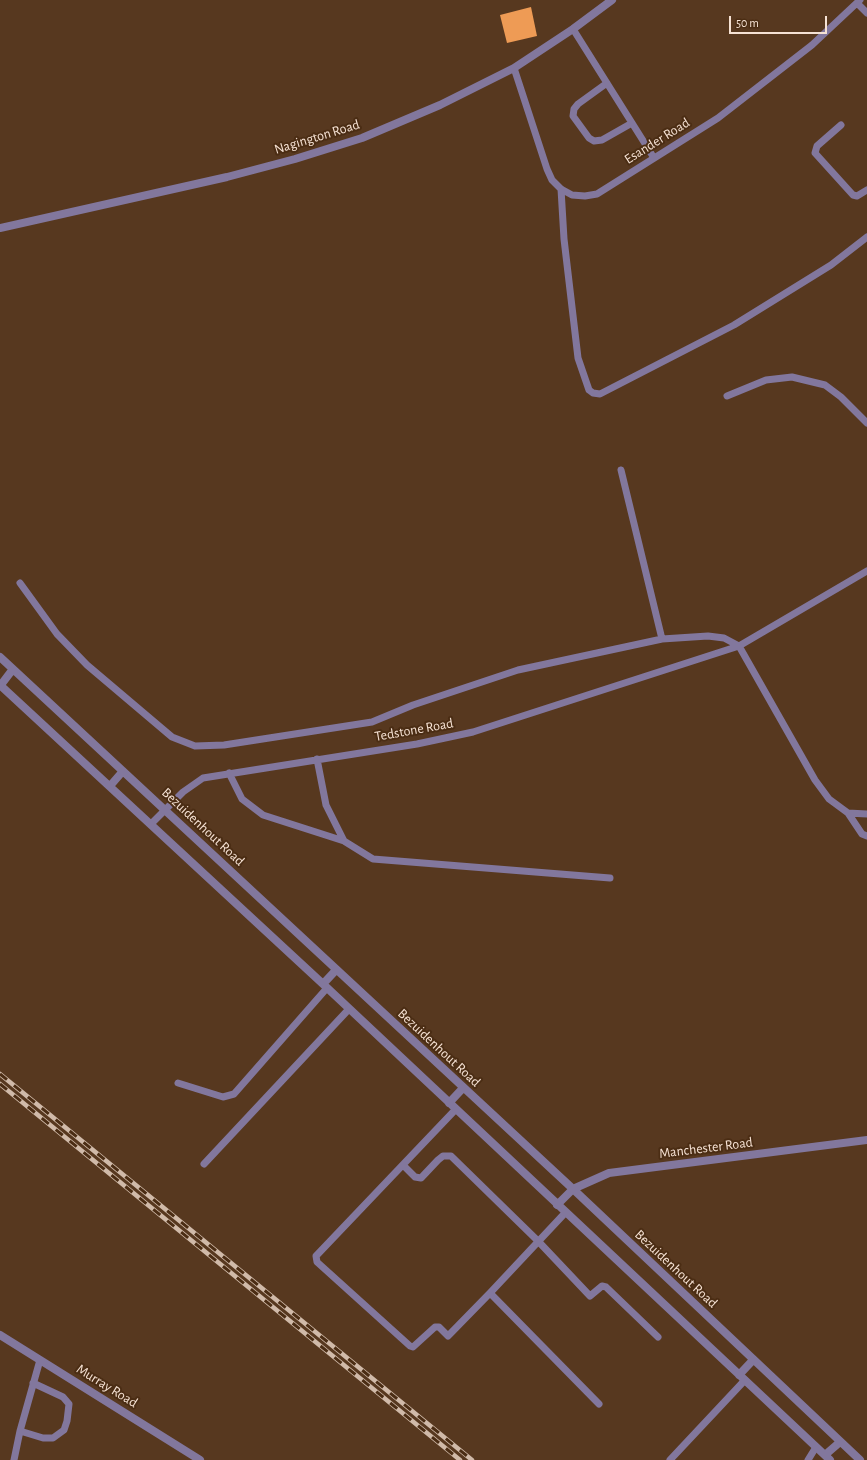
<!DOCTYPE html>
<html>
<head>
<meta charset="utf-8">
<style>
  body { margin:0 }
  #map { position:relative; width:867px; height:1460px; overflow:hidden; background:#57381f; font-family:"Alegreya Sans",sans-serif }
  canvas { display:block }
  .scale { position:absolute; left:729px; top:16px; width:98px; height:18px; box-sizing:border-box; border:2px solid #f6e2d4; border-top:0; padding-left:5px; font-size:12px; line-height:14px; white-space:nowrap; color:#f6e2d4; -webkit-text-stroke:3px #4b2d14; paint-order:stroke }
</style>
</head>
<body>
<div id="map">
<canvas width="867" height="1460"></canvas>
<div class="scale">50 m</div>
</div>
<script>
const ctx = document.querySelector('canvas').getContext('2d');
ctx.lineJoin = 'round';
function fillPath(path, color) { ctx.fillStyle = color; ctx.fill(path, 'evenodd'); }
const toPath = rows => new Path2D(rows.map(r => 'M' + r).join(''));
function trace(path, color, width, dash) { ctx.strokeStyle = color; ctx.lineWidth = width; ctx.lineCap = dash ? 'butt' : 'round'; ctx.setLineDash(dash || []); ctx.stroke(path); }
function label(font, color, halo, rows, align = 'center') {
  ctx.font = font + ' "Alegreya Sans",sans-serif'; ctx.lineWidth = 4; ctx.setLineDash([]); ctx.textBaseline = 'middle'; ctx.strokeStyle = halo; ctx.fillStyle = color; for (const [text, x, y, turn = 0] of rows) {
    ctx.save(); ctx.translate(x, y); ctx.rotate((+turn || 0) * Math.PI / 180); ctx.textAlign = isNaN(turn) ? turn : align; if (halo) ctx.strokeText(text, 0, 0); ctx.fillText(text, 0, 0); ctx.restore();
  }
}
const building = toPath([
  [531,7,537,36,507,43,500,15]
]);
const service = toPath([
  [857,3,867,13],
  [573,29,654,158],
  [514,68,547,169,552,180,561,189,572,195,585,196,597,194,718,118,812,45,860,0],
  [607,83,578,104,574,109,573,116,589,138,594,141,602,140,632,123],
  [841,125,817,146,815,153,853,195,857,196,867,190],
  [561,189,564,239,578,358,589,390,593,393,600,394,734,325,831,265,867,237],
  [727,396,766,380,792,377,825,385,841,397,867,423],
  [621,470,662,639],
  [20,583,57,634,87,665,172,737,195,746,224,745,372,722,413,705,518,670,662,639,708,636,724,638,739,646,815,780,829,799,848,813,867,814],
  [317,759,326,805,344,841,373,859,610,878],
  [229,773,242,799,263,815,344,841],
  [848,813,862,834,867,836],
  [151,824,183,792,203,778,417,744,473,732,739,646,867,571],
  [178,1083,223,1097,234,1094,327,988],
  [456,1109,316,1256,317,1262,410,1346,413,1347,435,1327,439,1327,448,1336,490,1293,565,1213],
  [204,1164,349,1009],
  [403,1165,415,1177,421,1178,438,1160,443,1156,451,1156,538,1241,590,1296,602,1286,606,1287,658,1337],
  [490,1293,599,1404],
  [20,1431,43,1438,53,1438,64,1430,67,1421,69,1404,63,1397,33,1383],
  [14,1460,20,1431,40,1360],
  [670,1460,745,1380],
  [808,1460,816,1447]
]);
const minor = toPath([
  [0,228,227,177,295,159,362,138,440,105,514,68,573,29,612,0],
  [0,657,573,1189,860,1460],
  [0,685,323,984,830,1460],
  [0,686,13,669],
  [110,786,123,771],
  [323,984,336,970],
  [449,1103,463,1088],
  [557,1205,573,1189,609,1173,867,1140],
  [0,1335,200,1460],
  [739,1375,753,1360],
  [825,1455,840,1442]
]);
const rail = toPath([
  [0,1074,472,1460],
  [0,1084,460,1460]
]);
const streetNames = [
  ["Nagington Road",317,137,-17],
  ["Esander Road",657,141,-32],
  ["Tedstone Road",414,730,-10],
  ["Bezuidenhout Road",203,827,43],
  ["Bezuidenhout Road",439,1048,43],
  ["Manchester Road",706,1148,-7],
  ["Bezuidenhout Road",676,1269,43],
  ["Murray Road",107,1386,32]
];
fillPath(building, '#ee9b55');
trace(service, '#82779d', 7);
trace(minor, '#82779d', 8);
trace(rail, '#d0baa9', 4.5);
trace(rail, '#4b2d14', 3, [9]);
label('14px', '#f6e2d4', '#4b2d14', streetNames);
</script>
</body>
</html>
